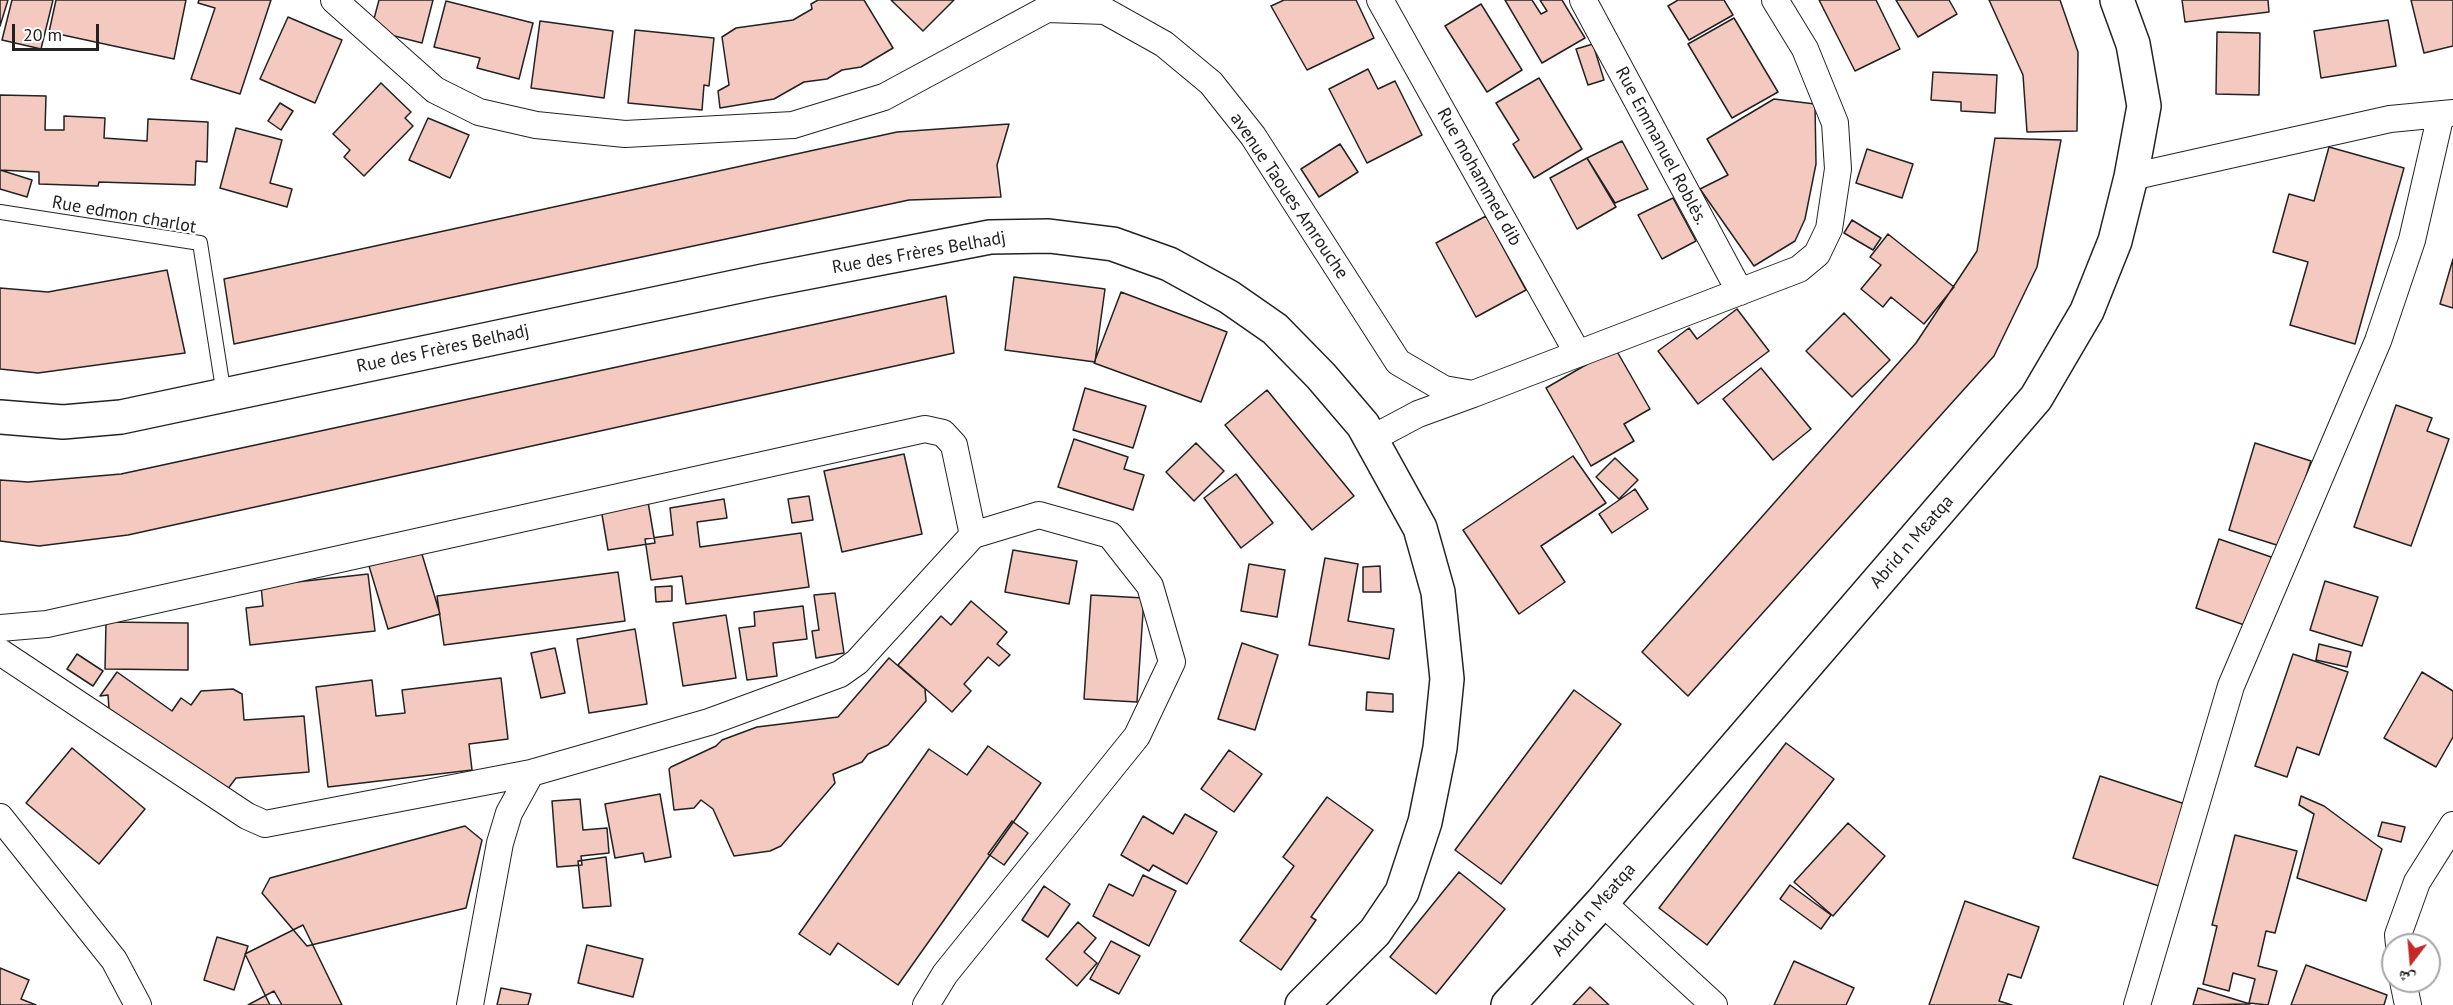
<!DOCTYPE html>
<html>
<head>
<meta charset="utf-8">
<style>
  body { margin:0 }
  #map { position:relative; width:2453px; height:1005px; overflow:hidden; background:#fff; font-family:"PT Sans","Noto Naskh Arabic",sans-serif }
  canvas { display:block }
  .north { position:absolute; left:2381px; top:933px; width:60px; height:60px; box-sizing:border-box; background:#fff; border:2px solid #a7a7a7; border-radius:50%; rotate:196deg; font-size:16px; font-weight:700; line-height:24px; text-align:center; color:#222 }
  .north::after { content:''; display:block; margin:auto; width:21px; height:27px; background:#c62828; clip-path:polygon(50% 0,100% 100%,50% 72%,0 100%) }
  .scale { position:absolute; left:12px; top:24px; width:87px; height:27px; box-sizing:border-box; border:3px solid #222; border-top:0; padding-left:8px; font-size:18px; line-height:21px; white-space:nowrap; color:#222; -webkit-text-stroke:4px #fff; paint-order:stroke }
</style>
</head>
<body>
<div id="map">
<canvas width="2453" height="1005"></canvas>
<div class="north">ش</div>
<div class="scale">20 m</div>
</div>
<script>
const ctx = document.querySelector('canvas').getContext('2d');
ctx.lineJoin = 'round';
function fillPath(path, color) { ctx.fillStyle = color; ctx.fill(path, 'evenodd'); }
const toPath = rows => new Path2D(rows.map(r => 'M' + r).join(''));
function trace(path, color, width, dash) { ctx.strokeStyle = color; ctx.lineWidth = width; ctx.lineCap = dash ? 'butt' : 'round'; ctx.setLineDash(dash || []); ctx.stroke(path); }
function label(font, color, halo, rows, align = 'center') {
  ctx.font = font + ' "PT Sans",sans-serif'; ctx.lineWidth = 4.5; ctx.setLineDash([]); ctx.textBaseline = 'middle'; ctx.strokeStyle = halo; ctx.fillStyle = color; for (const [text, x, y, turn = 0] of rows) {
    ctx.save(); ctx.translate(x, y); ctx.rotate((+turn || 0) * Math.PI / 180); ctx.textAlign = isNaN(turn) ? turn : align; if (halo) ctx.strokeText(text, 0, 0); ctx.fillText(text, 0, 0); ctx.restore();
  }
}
const building = toPath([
  [0,0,8,0,0,26,0,0],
  [12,0,53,0,41,49,2,40,12,0],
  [56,0,186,0,174,59,49,32,56,0],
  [199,0,271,0,240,94,191,79,215,8,198,3,199,0],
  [379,0,433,0,422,43,371,30,379,0],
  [818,0,864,0,893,48,861,67,842,70,827,79,804,82,774,99,720,108,718,91,729,85,722,37,736,28,793,20,812,9,811,4,818,0],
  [891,0,954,0,923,31,891,0],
  [1284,0,1356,0,1374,38,1307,70,1271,6,1284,0],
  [1505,0,1532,0,1541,14,1547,11,1540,0,1562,0,1585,38,1542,63,1505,0],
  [1678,0,1724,0,1733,15,1689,40,1668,6,1678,0],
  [1819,0,1876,0,1900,49,1855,71,1819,0],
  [1896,0,1949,0,1957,14,1918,37,1896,0],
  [1989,0,2060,0,2078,52,2077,131,2027,132,2023,75,1989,0],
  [2182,0,2268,0,2269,12,2185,22,2182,0],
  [2411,0,2453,0,2453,46,2424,53,2411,0],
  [446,1,533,23,519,79,477,68,480,58,434,47,446,1],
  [1481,4,1522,70,1487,92,1445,26,1481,4],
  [288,17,342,40,315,103,260,79,288,17],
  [1734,18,1778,92,1732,118,1688,44,1734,18],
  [2388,20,2396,66,2321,78,2314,31,2388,20],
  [540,21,613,31,604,98,531,88,540,21],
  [635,30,714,38,709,86,704,85,702,110,628,103,635,30],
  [2217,32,2260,33,2259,95,2216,94,2217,32],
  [1593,44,1604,80,1588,85,1576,49,1593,44],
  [1368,69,1378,89,1395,81,1422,135,1367,163,1329,89,1368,69],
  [1933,72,1997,75,1995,113,1961,111,1961,102,1931,100,1933,72],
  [1539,78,1582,149,1534,178,1513,144,1519,140,1496,103,1539,78],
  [381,83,411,112,405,118,413,126,364,176,344,157,350,150,333,134,381,83],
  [0,95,46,96,45,130,64,130,64,116,105,118,104,138,147,141,148,119,208,122,207,162,196,161,195,185,99,182,98,186,39,184,39,172,0,170,0,95],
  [1774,99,1815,104,1816,164,1805,219,1795,241,1754,266,1700,189,1728,175,1707,139,1774,99],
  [280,103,293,111,281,130,268,121,280,103],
  [428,118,469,135,450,178,409,160,428,118],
  [1009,124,997,165,1001,197,909,200,234,344,224,279,897,132,1009,124],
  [236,128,282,140,270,183,292,189,287,207,220,188,236,128],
  [1995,138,2061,140,2037,267,1994,356,1688,696,1642,652,1916,343,1977,251,1995,138],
  [1622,141,1648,189,1615,203,1587,158,1622,141],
  [1340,144,1358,172,1319,197,1301,169,1340,144],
  [2329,147,2404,168,2355,344,2290,325,2308,262,2273,252,2289,194,2314,201,2329,147],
  [1867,149,1913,164,1902,198,1856,183,1867,149],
  [1587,158,1616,207,1577,229,1550,178,1587,158],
  [0,170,32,180,27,197,0,189,0,170],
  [1673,198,1696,241,1662,259,1638,215,1673,198],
  [1486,216,1526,290,1476,317,1436,243,1486,216],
  [1852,220,1881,238,1873,250,1844,233,1852,220],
  [1888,234,1954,287,1924,324,1891,297,1883,307,1861,289,1881,265,1870,257,1888,234],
  [2453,259,2453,308,2440,304,2453,259],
  [167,270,185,353,38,373,0,369,0,288,48,292,167,270],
  [1014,277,1105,289,1095,362,1005,350,1014,277],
  [1121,292,1227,332,1201,402,1094,363,1121,292],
  [946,296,954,353,128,535,39,546,0,541,0,480,28,482,121,474,946,296],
  [1737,309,1769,351,1698,404,1658,351,1689,328,1697,339,1737,309],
  [1844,313,1890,360,1852,397,1806,351,1844,313],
  [1615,348,1650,409,1624,424,1634,441,1591,466,1546,388,1615,348],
  [1761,368,1811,429,1773,460,1723,399,1761,368],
  [1085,388,1146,406,1133,448,1073,430,1085,388],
  [1267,390,1354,496,1312,530,1225,425,1267,390],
  [2396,405,2432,418,2427,431,2449,439,2411,546,2354,527,2396,405],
  [1074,439,1128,457,1124,469,1144,475,1133,510,1058,487,1074,439],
  [1196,443,1224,471,1194,501,1166,472,1196,443],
  [2255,443,2311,461,2283,547,2229,530,2255,443],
  [904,454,922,534,842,552,824,471,904,454],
  [1573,456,1606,503,1541,546,1565,582,1519,614,1463,530,1573,456],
  [1615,458,1638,480,1619,499,1596,477,1615,458],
  [1236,474,1273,523,1241,548,1204,498,1236,474],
  [1635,489,1648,509,1612,533,1599,514,1635,489],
  [647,496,655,543,608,550,600,503,647,496],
  [809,496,813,520,792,523,788,499,809,496],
  [724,499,727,518,697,522,700,547,801,533,809,587,686,604,682,576,651,580,645,539,673,535,670,508,724,499],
  [2219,539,2274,558,2250,627,2196,608,2219,539],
  [1013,550,1077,561,1069,604,1005,592,1013,550],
  [421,551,440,614,388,629,369,566,421,551],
  [1325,558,1358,564,1348,621,1394,629,1389,659,1309,645,1325,558],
  [1249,564,1285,570,1277,617,1241,611,1249,564],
  [1380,566,1381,592,1363,592,1363,567,1380,566],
  [618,572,625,621,444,645,437,596,618,572],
  [368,574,375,631,250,645,246,608,263,606,261,586,368,574],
  [2325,581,2378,597,2362,646,2310,630,2325,581],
  [672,586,672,601,656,602,655,587,672,586],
  [835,593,844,653,816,658,812,631,819,630,814,595,835,593],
  [1091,595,1144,598,1137,702,1084,699,1091,595],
  [971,601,1007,632,997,644,1010,655,999,666,988,657,964,684,971,691,952,712,898,665,941,616,951,625,971,601],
  [803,606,807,639,773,643,777,676,747,680,739,628,755,626,754,612,803,606],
  [726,615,736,678,683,686,673,623,726,615],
  [106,622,188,623,188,670,105,669,106,622],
  [635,629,647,704,589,713,577,639,635,629],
  [1242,643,1278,655,1255,730,1218,719,1242,643],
  [2319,644,2351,652,2347,667,2316,660,2319,644],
  [555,648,565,693,541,698,531,653,555,648],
  [77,654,103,671,93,686,67,669,77,654],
  [2293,654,2348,672,2319,755,2297,747,2287,777,2255,766,2293,654],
  [889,658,925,689,926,701,888,745,868,754,862,762,833,774,835,783,781,846,770,851,734,856,713,809,701,800,694,808,674,810,669,769,671,767,716,746,722,740,757,727,838,717,889,658],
  [117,672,172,711,181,698,191,705,201,691,233,689,242,694,244,720,304,716,309,772,236,778,224,794,109,709,108,695,100,696,117,672],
  [2422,672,2453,691,2453,737,2436,767,2384,738,2422,672],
  [501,678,508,739,469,744,472,770,328,787,316,687,372,680,376,716,405,713,402,690,501,678],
  [1574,690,1621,724,1501,884,1455,850,1574,690],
  [1367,692,1393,694,1393,712,1366,710,1367,692],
  [1786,743,1834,779,1707,945,1659,908,1786,743],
  [988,746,1041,783,898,985,838,943,830,955,799,934,929,749,967,775,988,746],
  [72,748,145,809,99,864,26,803,72,748],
  [1229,750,1262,774,1234,812,1201,789,1229,750],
  [2100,776,2185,804,2159,886,2073,858,2100,776],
  [660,794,671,857,645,862,643,853,615,858,605,804,660,794],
  [2301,796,2324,806,2382,849,2366,901,2297,878,2314,814,2299,805,2301,796],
  [1327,797,1373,830,1311,917,1316,920,1281,970,1240,941,1294,866,1283,857,1327,797],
  [580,799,583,830,607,828,609,853,581,856,582,865,557,867,552,801,580,799],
  [1185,814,1217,832,1187,884,1153,865,1149,871,1121,855,1143,816,1173,834,1185,814],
  [1012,821,1028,833,1004,865,988,854,1012,821],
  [2382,822,2405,827,2401,842,2378,836,2382,822],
  [1848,823,1885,856,1833,916,1794,882,1848,823],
  [465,826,482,840,466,908,307,946,262,893,270,878,465,826],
  [2235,835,2297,851,2275,933,2266,931,2258,966,2277,971,2268,1005,2249,1003,2255,979,2233,973,2229,991,2203,984,2217,926,2212,925,2235,835],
  [606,857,611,906,583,908,578,861,606,857],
  [1459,872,1505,909,1436,994,1390,957,1459,872],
  [1143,875,1176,891,1149,946,1093,916,1109,884,1133,896,1143,875],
  [1790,885,1831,915,1821,929,1780,899,1790,885],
  [1044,886,1070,904,1048,937,1022,920,1044,886],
  [1965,901,2039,927,2021,978,2008,974,1999,1001,2012,1005,1929,1005,1965,901],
  [1078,922,1096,938,1084,952,1097,963,1077,986,1046,959,1078,922],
  [303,925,342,1005,270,1005,245,954,303,925],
  [217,937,248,946,234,990,204,980,217,937],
  [1111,941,1140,956,1119,994,1090,979,1111,941],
  [587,945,643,959,633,997,578,983,587,945],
  [1794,961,1854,988,1846,1005,1774,1005,1794,961],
  [2306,965,2387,995,2384,1005,2291,1005,2306,965],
  [0,968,29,980,21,999,36,1005,0,1005,0,968],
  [1590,987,1609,1005,1573,1005,1590,987],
  [501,988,531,994,528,1005,497,1005,501,988],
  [2198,988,2250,1004,2193,1005,2198,988],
  [274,991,282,1005,248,1005,274,991]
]);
const lane = toPath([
  [0,212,200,243,224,395]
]);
const street = toPath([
  [334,0,435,90,479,112,536,125,625,134,793,125,884,97,1047,9,1105,11,1164,44,1211,83,1253,136,1398,362,1444,389,1473,394,1799,269,1817,254,1829,229,1838,169,1835,123,1805,49,1775,0],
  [1380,0,1578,354],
  [1583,0,1740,292],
  [2131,177,2390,119,2453,113],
  [1371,439,1418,414,1473,394],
  [0,628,47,624,925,429,943,433,954,445,973,535],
  [0,652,247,816,265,824,531,773,709,722,840,674,857,662,973,535,1039,515,1110,535,1150,586,1172,662,1137,736,945,974,926,1005],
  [0,817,114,960,138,1005],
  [1602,902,1714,1005],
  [2399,945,2398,935,2417,882,2453,825],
  [2403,981,2408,1005],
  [470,1005,500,843,509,813,531,773],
  [2137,1005,2231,686,2378,341,2412,240,2441,114]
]);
const secondary = toPath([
  [0,417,63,422,121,417,763,281,990,237,1049,236,1113,244,1169,264,1229,297,1275,329,1321,376,1363,425,1420,528,1438,592,1447,679,1440,748,1425,822,1402,892,1375,932,1302,1005],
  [1508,1005,1602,902,2036,398,2087,311,2115,241,2131,177,2144,106,2133,44,2117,0]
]);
const streetNames = [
  ["Rue Emmanuel Roblès.",1661,146,62],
  ["Rue mohammed dib",1479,177,61],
  ["avenue Taoues Amrouche",1289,196,56],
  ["Rue edmon charlot",124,215,10],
  ["Rue des Frères Belhadj",919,253,-10],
  ["Rue des Frères Belhadj",443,349,-12],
  ["Abrid n Mɛatqa",1912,542,-49],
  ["Abrid n Mɛatqa",1594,910,-49]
];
fillPath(building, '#f3c9c0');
trace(building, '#222', 1.5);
trace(lane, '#222', 16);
trace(street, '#222', 28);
trace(secondary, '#222', 36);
trace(lane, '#fff', 14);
trace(street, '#fff', 26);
trace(secondary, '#fff', 33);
label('18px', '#222', '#fff', streetNames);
</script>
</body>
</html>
